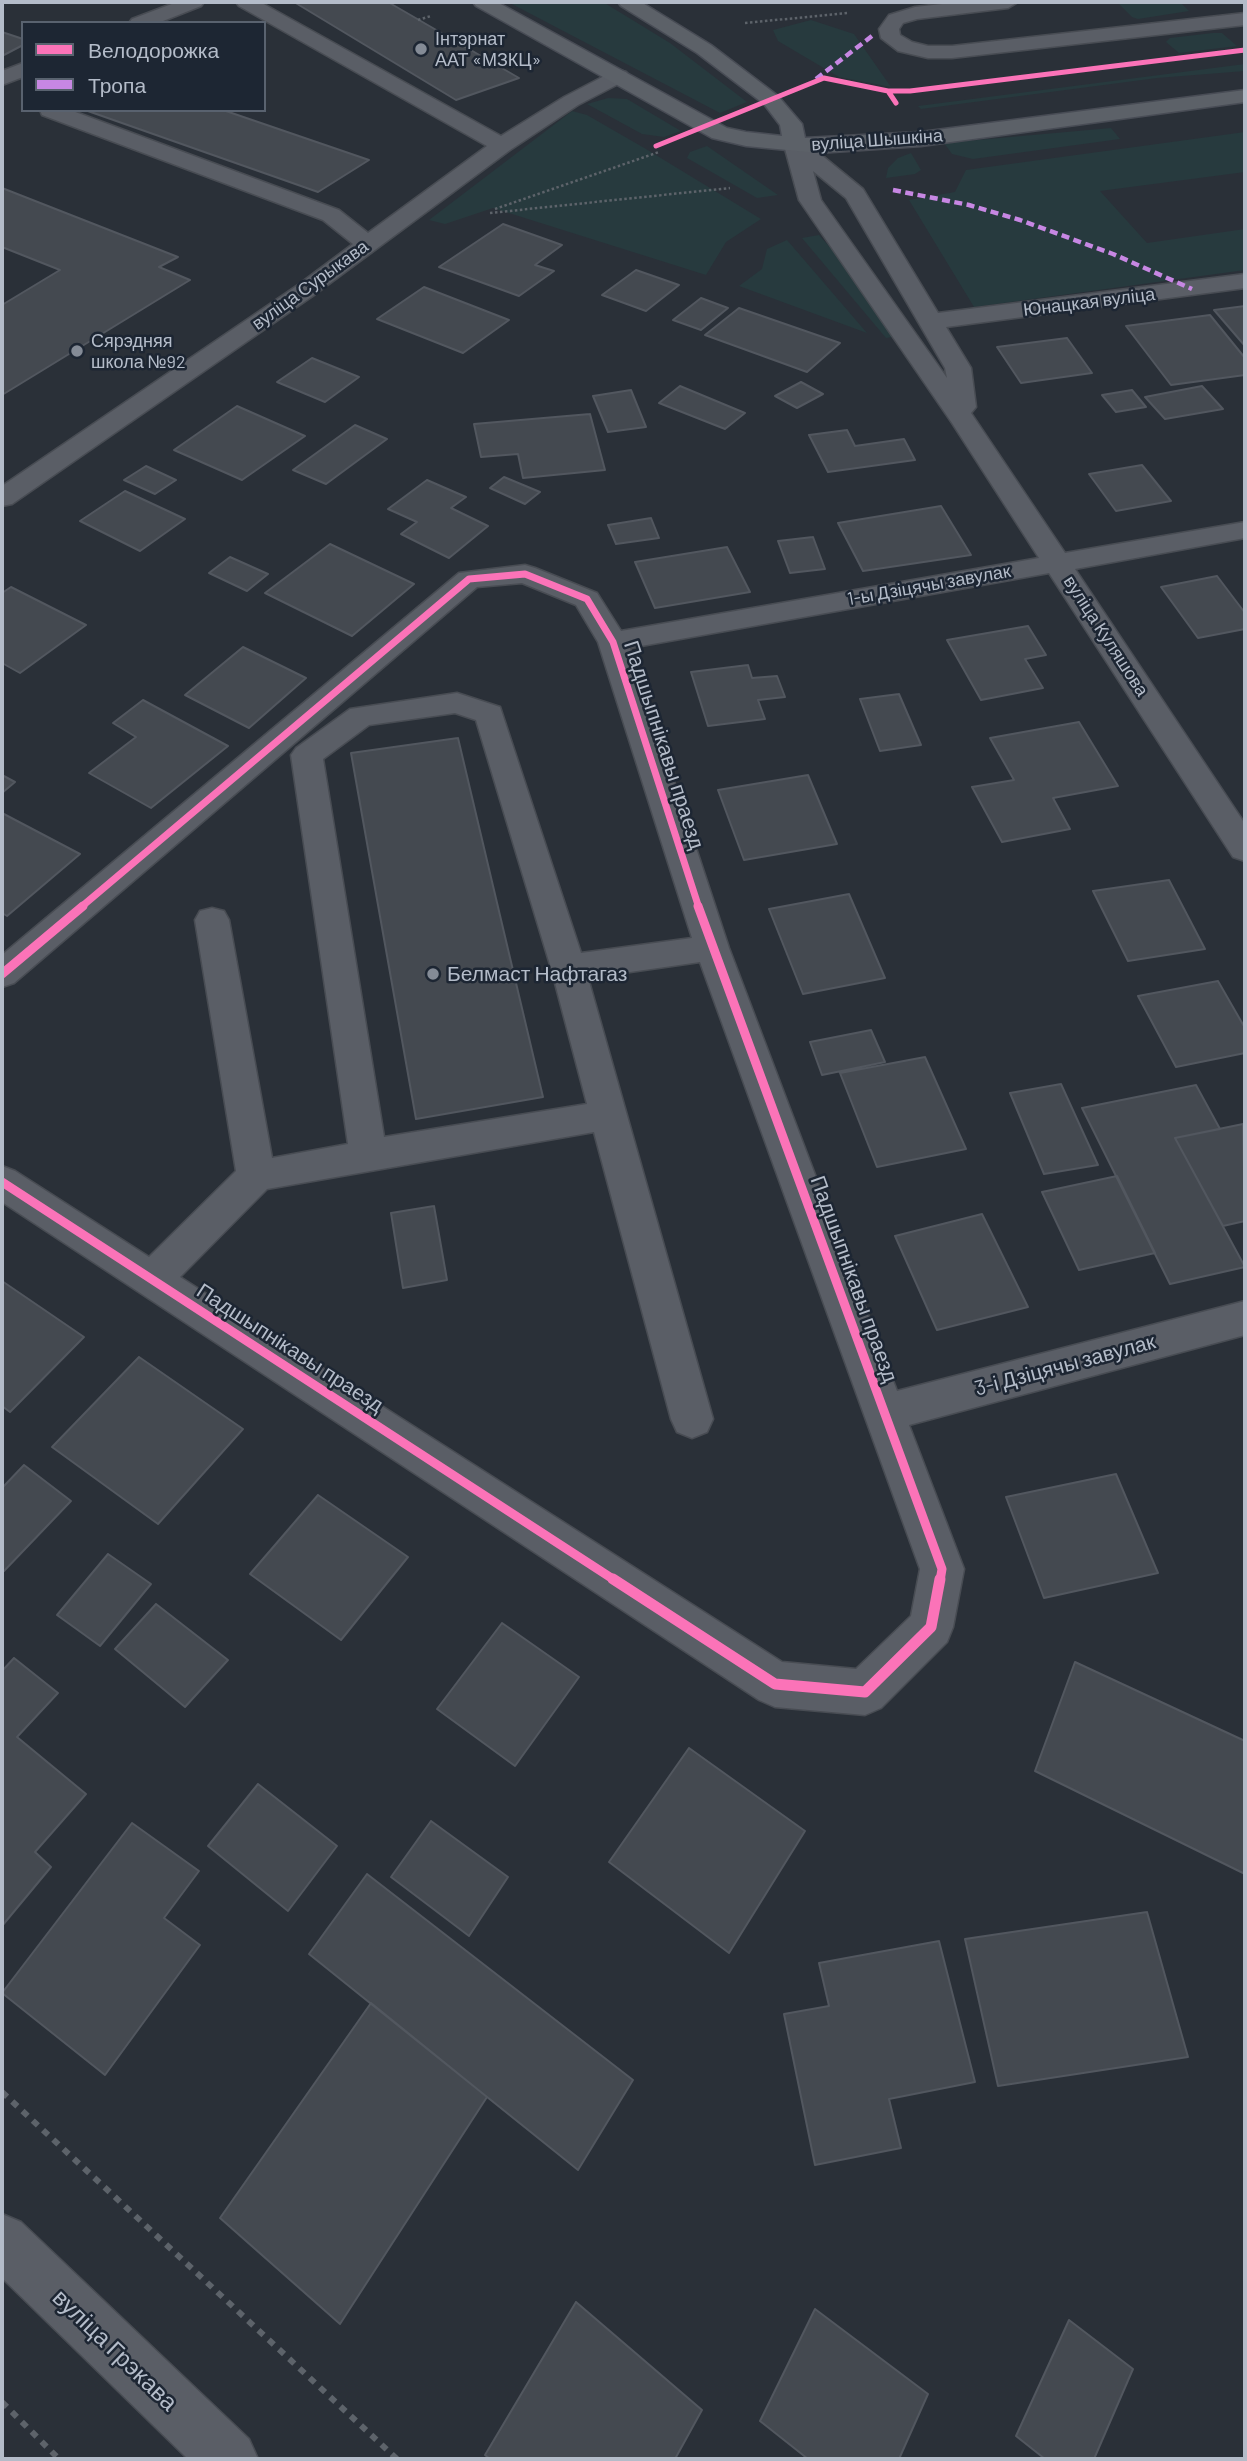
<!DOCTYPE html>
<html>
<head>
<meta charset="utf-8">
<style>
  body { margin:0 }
  #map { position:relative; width:1247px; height:2461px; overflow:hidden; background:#2a3038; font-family:Barlow,sans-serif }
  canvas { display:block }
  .frame { position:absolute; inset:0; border:4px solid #b4bcc9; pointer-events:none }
  .legend { position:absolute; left:21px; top:21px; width:245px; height:91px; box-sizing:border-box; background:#1d2633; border:2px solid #59626f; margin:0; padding:9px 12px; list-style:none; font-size:21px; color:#b4bcc9 }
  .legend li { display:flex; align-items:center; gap:14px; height:35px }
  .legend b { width:35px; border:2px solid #59626f }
</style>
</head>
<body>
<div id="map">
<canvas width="1247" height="2461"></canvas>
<div class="frame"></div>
<ul class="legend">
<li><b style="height:9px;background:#fb73b8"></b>Велодорожка</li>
<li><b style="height:9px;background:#c787e3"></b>Тропа</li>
</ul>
</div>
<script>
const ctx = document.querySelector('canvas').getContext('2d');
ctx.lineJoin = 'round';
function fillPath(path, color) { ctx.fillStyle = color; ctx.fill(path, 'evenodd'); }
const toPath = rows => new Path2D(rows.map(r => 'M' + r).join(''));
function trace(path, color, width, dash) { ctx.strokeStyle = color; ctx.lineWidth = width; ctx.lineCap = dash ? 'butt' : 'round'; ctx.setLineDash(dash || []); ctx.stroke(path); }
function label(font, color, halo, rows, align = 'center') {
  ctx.font = font + ' Barlow,sans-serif'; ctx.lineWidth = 5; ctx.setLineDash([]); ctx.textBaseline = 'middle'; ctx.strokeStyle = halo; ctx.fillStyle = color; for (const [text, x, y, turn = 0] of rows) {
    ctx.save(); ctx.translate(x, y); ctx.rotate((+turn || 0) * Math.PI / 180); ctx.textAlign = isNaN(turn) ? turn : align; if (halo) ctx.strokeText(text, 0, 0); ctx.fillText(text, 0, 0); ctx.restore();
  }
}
const green = toPath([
  [508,2,603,2,670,43,747,102,720,113],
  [1120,2,1180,2,1189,11,1138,19,1132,17,1118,3],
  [811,20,854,34,891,87,839,77,778,41,773,30],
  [1213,33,1222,33,1237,46,1179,53,1166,42,1170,38],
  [1245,64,1245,71,1157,78,921,109,918,106],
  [608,98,627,99,681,131,664,137,642,134,587,104],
  [572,111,587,115,646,149,761,219,726,242,706,275,493,208,445,224,429,220],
  [1111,128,1120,139,973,159,952,154,944,143],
  [1245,132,1245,172,1100,191,1147,243,1245,229,1245,270,974,307,909,200,955,192,966,170],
  [707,146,778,195,757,198,687,158,690,152],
  [911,153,921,170,915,174,886,178,888,168,898,158],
  [819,235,844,263,898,336,886,338,802,238],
  [787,240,867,333,739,286,762,269,767,249]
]);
const building = toPath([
  [294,2,388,2,519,78,456,100,294,2],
  [2,32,23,39,23,45,2,56,2,32],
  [85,110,223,110,369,160,318,192,85,110],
  [2,188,178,257,159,267,190,280,2,395,2,305,60,270,2,247,2,188],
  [503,224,562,245,535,265,554,271,519,296,439,267,503,224],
  [636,270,679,285,646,311,602,295,636,270],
  [424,287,509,320,463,353,377,319,424,287],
  [701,298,728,308,701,330,673,320,701,298],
  [1245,306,1245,346,1214,310,1245,306],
  [739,308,840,343,807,372,705,335,739,308],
  [1210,315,1245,358,1245,375,1171,385,1126,326,1210,315],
  [1067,338,1092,373,1021,383,997,347,1067,338],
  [312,358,359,377,325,402,277,382,312,358],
  [801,382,823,394,797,408,775,396,801,382],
  [680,386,745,413,725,429,659,403,680,386],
  [1202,386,1223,409,1165,419,1145,397,1202,386],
  [631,390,646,427,608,432,593,396,631,390],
  [1132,390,1146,407,1116,412,1102,395,1132,390],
  [237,406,305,436,242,480,174,450,237,406],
  [590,414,605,470,523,478,518,454,481,457,474,424,590,414],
  [355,425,387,439,326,484,293,470,355,425],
  [847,430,855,446,904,439,915,460,828,472,809,435,847,430],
  [1142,465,1171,501,1116,511,1089,474,1142,465],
  [146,466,176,480,155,494,124,480,146,466],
  [504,477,540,492,525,504,490,488,504,477],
  [427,480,466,497,451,508,488,526,449,558,401,534,417,522,388,509,427,480],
  [125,491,185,519,140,551,80,521,125,491],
  [941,506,971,555,863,571,838,523,941,506],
  [651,518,659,538,616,544,608,525,651,518],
  [813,537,825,569,790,573,778,541,813,537],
  [330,544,414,584,352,636,265,593,330,544],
  [727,547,750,592,655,608,635,562,727,547],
  [230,557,268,574,247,591,209,573,230,557],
  [1217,576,1245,613,1245,629,1198,638,1161,587,1217,576],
  [11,587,86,625,20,673,2,663,2,593,11,587],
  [1028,626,1046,655,1025,659,1043,688,981,700,947,640,1028,626],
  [243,647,306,678,249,728,185,695,243,647],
  [748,665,752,678,777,676,785,697,758,700,765,719,708,726,691,672,748,665],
  [899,694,921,745,880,751,860,699,899,694],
  [143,700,228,746,151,808,89,773,136,737,113,723,143,700],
  [1079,722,1118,786,1053,798,1070,829,1002,842,972,787,1014,780,990,738,1079,722],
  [458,738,543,1097,416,1119,351,753,458,738],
  [2,775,15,782,2,793,2,775],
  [808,775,837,844,744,860,718,790,808,775],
  [2,813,80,854,7,916,2,913,2,813],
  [1169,880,1205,949,1128,961,1093,891,1169,880],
  [849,894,885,978,803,994,769,909,849,894],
  [1218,981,1245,1028,1245,1053,1176,1067,1138,996,1218,981],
  [871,1030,885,1062,822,1075,810,1042,871,1030],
  [925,1057,966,1149,877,1167,840,1073,925,1057],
  [1061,1084,1098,1165,1044,1174,1010,1093,1061,1084],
  [1196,1085,1220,1129,1175,1138,1245,1267,1170,1284,1082,1108,1196,1085],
  [1243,1124,1245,1221,1223,1226,1175,1138,1243,1124],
  [1117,1176,1155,1253,1079,1270,1042,1192,1117,1176],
  [434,1206,447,1280,403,1288,391,1213,434,1206],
  [982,1214,1028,1307,937,1330,895,1236,982,1214],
  [2,1281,84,1337,10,1412,2,1406,2,1281],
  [139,1357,243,1429,158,1524,52,1447,139,1357],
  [24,1465,71,1501,4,1571,2,1569,2,1488,24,1465],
  [1116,1474,1158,1573,1044,1598,1006,1497,1116,1474],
  [318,1495,408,1557,341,1640,250,1574,318,1495],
  [108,1554,151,1584,100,1646,57,1615,108,1554],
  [156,1604,228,1660,185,1707,115,1649,156,1604],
  [502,1623,579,1677,515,1766,437,1709,502,1623],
  [14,1658,58,1693,17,1737,86,1794,35,1852,51,1867,2,1926,2,1671,14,1658],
  [1075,1662,1245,1741,1245,1874,1035,1771,1075,1662],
  [689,1748,805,1831,729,1953,609,1862,689,1748],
  [258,1784,337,1846,288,1911,208,1846,258,1784],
  [431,1821,508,1877,469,1936,391,1877,431,1821],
  [132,1823,199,1871,164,1918,200,1945,105,2075,2,1993,132,1823],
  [367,1874,633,2080,578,2170,309,1954,367,1874],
  [1147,1912,1188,2057,998,2086,965,1939,1147,1912],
  [939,1941,975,2082,889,2099,901,2148,815,2165,784,2014,829,2006,819,1963,939,1941],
  [371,2003,487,2097,340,2324,220,2218,371,2003],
  [576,2302,702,2410,675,2459,490,2459,485,2455,576,2302],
  [815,2309,928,2394,899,2459,808,2459,760,2421,815,2309],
  [1069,2320,1133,2369,1094,2459,1045,2459,1016,2436,1069,2320]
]);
const pathFar1 = toPath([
  [418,20,431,16],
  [745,23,848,13],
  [495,209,659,152],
  [490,213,730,188]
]);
const path = toPath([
  [2,2092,397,2459],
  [2,2402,59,2459]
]);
const minor = toPath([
  [177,2,204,2,201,6,158,23,129,23,132,19,177,2],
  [236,2,260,2,501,136,564,97,612,72,619,70,626,72,629,76,626,80,578,105,510,150,314,295,12,504,2,506,2,486,298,285,353,244,323,220,42,115,40,110,70,110,339,210,368,233,487,146,239,6,236,2],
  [960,2,1018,2,1008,8,917,19,903,23,899,29,900,35,912,42,928,46,952,46,1245,13,1245,25,952,58,928,58,898,51,881,38,879,29,889,15,915,7,960,2],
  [23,63,23,77,2,85,2,71,23,63],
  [795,138,803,140,863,189,938,313,1245,274,1245,288,946,327,971,368,976,407,971,413,1065,553,1245,522,1245,538,1075,569,1245,824,1245,861,1233,857,1049,573,630,648,729,948,897,1391,1245,1301,1245,1335,909,1425,964,1569,953,1627,947,1642,881,1708,865,1715,775,1707,759,1700,2,1202,2,1166,15,1171,149,1257,236,1171,195,920,200,911,212,908,224,911,229,920,272,1158,348,1144,291,755,296,748,350,709,457,693,500,707,581,953,692,938,598,642,576,605,522,583,477,587,14,983,2,987,2,955,459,573,525,565,535,568,597,593,621,631,1039,558,952,423,799,200,784,145,787,140,795,138],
  [813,171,846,198,945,368,947,378,821,200,813,171],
  [455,713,476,720,551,968,587,1104,384,1137,323,759,369,725,455,713],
  [700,962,920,1569,911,1616,856,1669,782,1662,180,1277,267,1189,594,1132,671,1419,677,1432,692,1438,707,1432,713,1419,588,978,700,962],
  [2,2214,21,2222,249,2439,258,2459,188,2459,2,2278,2,2214]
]);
const major = toPath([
  [473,2,497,2,727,128,746,132,782,136,780,125,764,104,697,53,621,6,618,2,641,2,711,45,778,96,802,124,805,138,921,132,1245,90,1245,102,921,146,818,153,746,146,712,138,476,6,473,2]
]);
const quiet = toPath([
  [816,79,872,36],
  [893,190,969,205,1020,220,1113,254,1192,289]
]);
const cyclewayFar3 = toPath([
  [896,103,888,91,910,91,1245,50],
  [656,146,824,78,888,91]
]);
const cyclewayFar2 = toPath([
  [80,908,469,579,525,574,587,599,613,642,699,908]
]);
const cyclewayFar1 = toPath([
  [698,906,942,1569,940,1581],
  [2,974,83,906],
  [2,1182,616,1581]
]);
const cycleway = toPath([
  [613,1579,775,1684,865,1692,931,1627,940,1579]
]);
const markers = [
  [421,49,7,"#848b96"],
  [77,351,7,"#848b96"],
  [433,974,7,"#848b96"]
];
const farPoinames = [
  ["Інтэрнат",435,39],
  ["ААТ «МЗКЦ»",435,60],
  ["Сярэдняя",91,341],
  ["школа №92",91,362]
];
const farStreetnames = [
  ["вуліца Шышкіна",877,140,-4],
  ["вуліца Сурыкава",310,285,-36],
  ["Юнацкая вуліца",1089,302,-7],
  ["1-ы Дзіцячы завулак",929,585,-10],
  ["вуліца Куляшова",1106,636,57]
];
const streetNames = [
  ["Падшыпнікавы праезд",664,745,72],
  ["Падшыпнікавы праезд",854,1279,70],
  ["Падшыпнікавы праезд",290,1348,33],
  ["3-і Дзіцячы завулак",1065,1365,-15]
];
const poiNames = [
  ["Белмаст Нафтагаз",447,974]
];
const nearStreetnames = [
  ["вуліца Грэкава",115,2350,44]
];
fillPath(green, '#273a3e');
fillPath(building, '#444950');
trace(building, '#52575f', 2);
trace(minor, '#484c53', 3);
trace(major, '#484c55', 3);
trace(pathFar1, '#5d636a', 2.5, [2.5, 2.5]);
trace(path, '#5d636a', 6, [7, 7]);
fillPath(minor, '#5a5e66');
fillPath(major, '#5c6168');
trace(quiet, '#c787e3', 4.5, [8, 4.5]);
trace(cyclewayFar3, '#fb73b8', 5);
trace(cyclewayFar2, '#fb73b8', 7);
trace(cyclewayFar1, '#fb73b8', 9);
trace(cycleway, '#fb73b8', 11);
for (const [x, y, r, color] of markers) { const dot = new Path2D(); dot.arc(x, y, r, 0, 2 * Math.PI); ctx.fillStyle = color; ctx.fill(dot); trace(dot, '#1d2633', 2.5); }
label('18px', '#b4bcc9', '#1d2633', farPoinames, 'left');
label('18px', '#b4bcc9', '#1d2633', farStreetnames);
label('21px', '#b4bcc9', '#1d2633', streetNames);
label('21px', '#b4bcc9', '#1d2633', poiNames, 'left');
label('24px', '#b4bcc9', '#1d2633', nearStreetnames);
</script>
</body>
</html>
